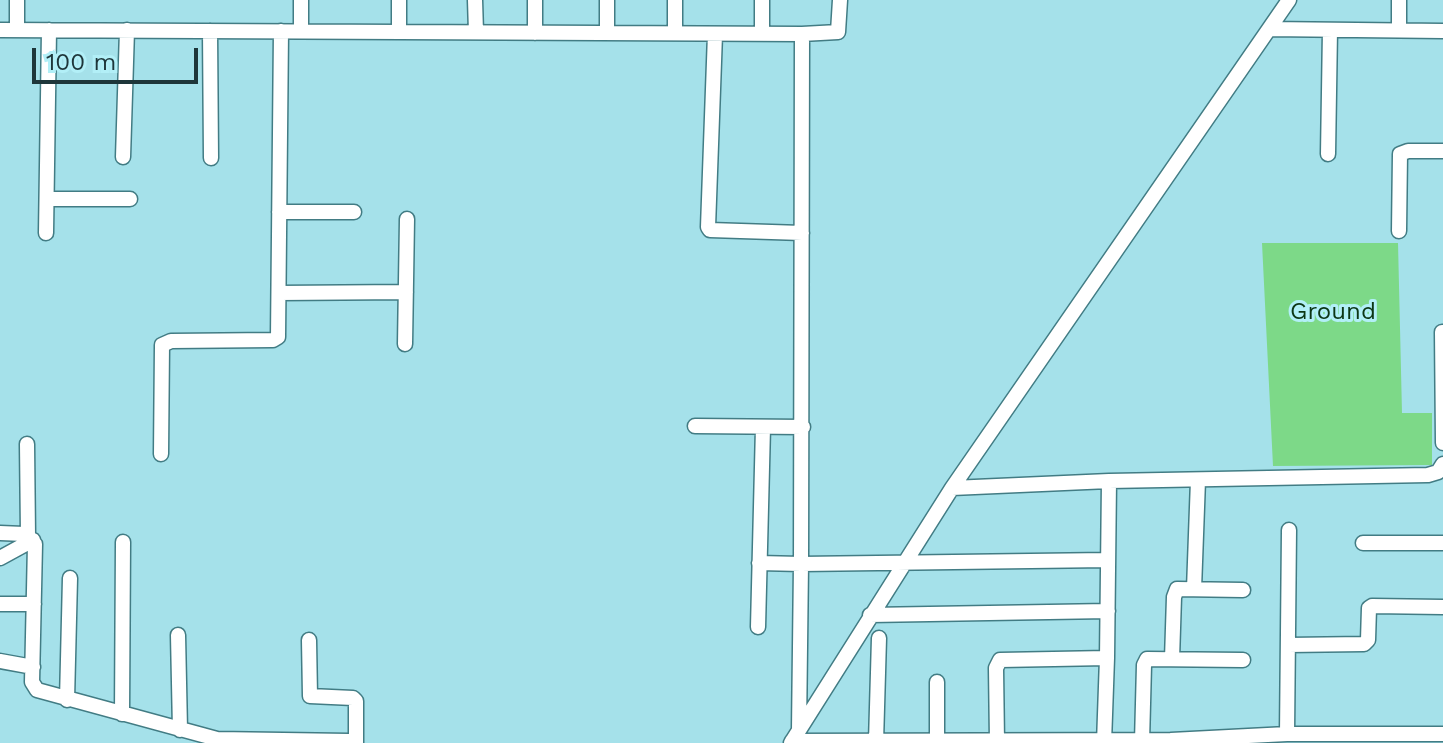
<!DOCTYPE html>
<html>
<head>
<meta charset="utf-8">
<style>
  body { margin:0 }
  #map { position:relative; width:1443px; height:743px; overflow:hidden; background:#a5e1ea; font-family:"Work Sans",sans-serif }
  canvas { display:block }
  .scale { position:absolute; left:32px; top:48px; width:166px; height:36px; box-sizing:border-box; border:4px solid #1e363a; border-top:0; padding-left:10px; font-size:24px; line-height:28px; white-space:nowrap; color:#1e363a; -webkit-text-stroke:6px #b2eff7; paint-order:stroke }
</style>
</head>
<body>
<div id="map">
<canvas width="1443" height="743"></canvas>
<div class="scale">100 m</div>
</div>
<script>
const ctx = document.querySelector('canvas').getContext('2d');
ctx.lineJoin = 'round';
function fillPath(path, color) { ctx.fillStyle = color; ctx.fill(path, 'evenodd'); }
const toPath = rows => new Path2D(rows.map(r => 'M' + r).join(''));
function trace(path, color, width, dash) { ctx.strokeStyle = color; ctx.lineWidth = width; ctx.lineCap = dash ? 'butt' : 'round'; ctx.setLineDash(dash || []); ctx.stroke(path); }
function label(font, color, halo, rows, align = 'center') {
  ctx.font = font + ' "Work Sans",sans-serif'; ctx.lineWidth = 6; ctx.setLineDash([]); ctx.textBaseline = 'middle'; ctx.strokeStyle = halo; ctx.fillStyle = color; for (const [text, x, y, turn = 0] of rows) {
    ctx.save(); ctx.translate(x, y); ctx.rotate((+turn || 0) * Math.PI / 180); ctx.textAlign = isNaN(turn) ? turn : align; if (halo) ctx.strokeText(text, 0, 0); ctx.fillText(text, 0, 0); ctx.restore();
  }
}
const green = toPath([
  [1262,243,1398,243,1402,413,1432,413,1432,465,1273,466]
]);
const minor = toPath([
  [17,0,17,30],
  [399,0,399,31],
  [475,0,476,32],
  [535,0,535,33],
  [607,0,607,33],
  [675,0,675,33],
  [762,0,762,34],
  [1269,29,1443,31],
  [0,30,802,34,801,564,759,563],
  [301,30,301,0],
  [1399,30,1399,0],
  [210,31,211,158],
  [715,34,708,227,710,230,802,233],
  [802,34,838,32,840,0],
  [1328,154,1330,30],
  [123,157,127,30],
  [47,199,130,199],
  [279,212,354,212],
  [1399,231,1400,154,1408,151,1443,151],
  [46,233,49,30],
  [279,293,406,292],
  [1442,332,1443,443],
  [405,344,407,219],
  [695,426,803,427],
  [27,444,28,536],
  [161,454,162,345,171,341,273,340,278,337,281,31],
  [1109,481,1428,475,1438,472,1443,464],
  [952,488,1109,481,1107,658],
  [0,533,24,534,35,544,32,682,37,690,217,739,349,741,355,743],
  [1363,543,1443,543],
  [0,558,33,540],
  [1194,589,1198,480],
  [0,604,34,604],
  [870,615,1108,611],
  [758,627,763,427],
  [178,635,180,730],
  [309,640,310,696,353,698,356,701,356,743],
  [1288,645,1364,644,1368,640,1369,608,1372,606,1443,607],
  [1172,659,1174,597,1177,589,1243,590],
  [0,661,33,667],
  [937,682,937,742],
  [67,700,70,578],
  [122,714,123,542],
  [799,730,801,564,1107,560],
  [1287,734,1289,530],
  [1171,740,1287,734,1443,734],
  [792,741,1171,740,1171,743],
  [876,742,879,638],
  [997,742,996,668,1000,660,1107,658,1104,743],
  [1142,742,1144,665,1147,659,1243,660],
  [791,743,952,488,1289,0]
]);
const parkNames = [
  ["Ground",1333,312]
];
fillPath(green, '#7dd988');
trace(minor, '#427c84', 17);
trace(minor, '#fff', 14);
label('24px', '#0c3614', '#b2eff7', parkNames);
</script>
</body>
</html>
